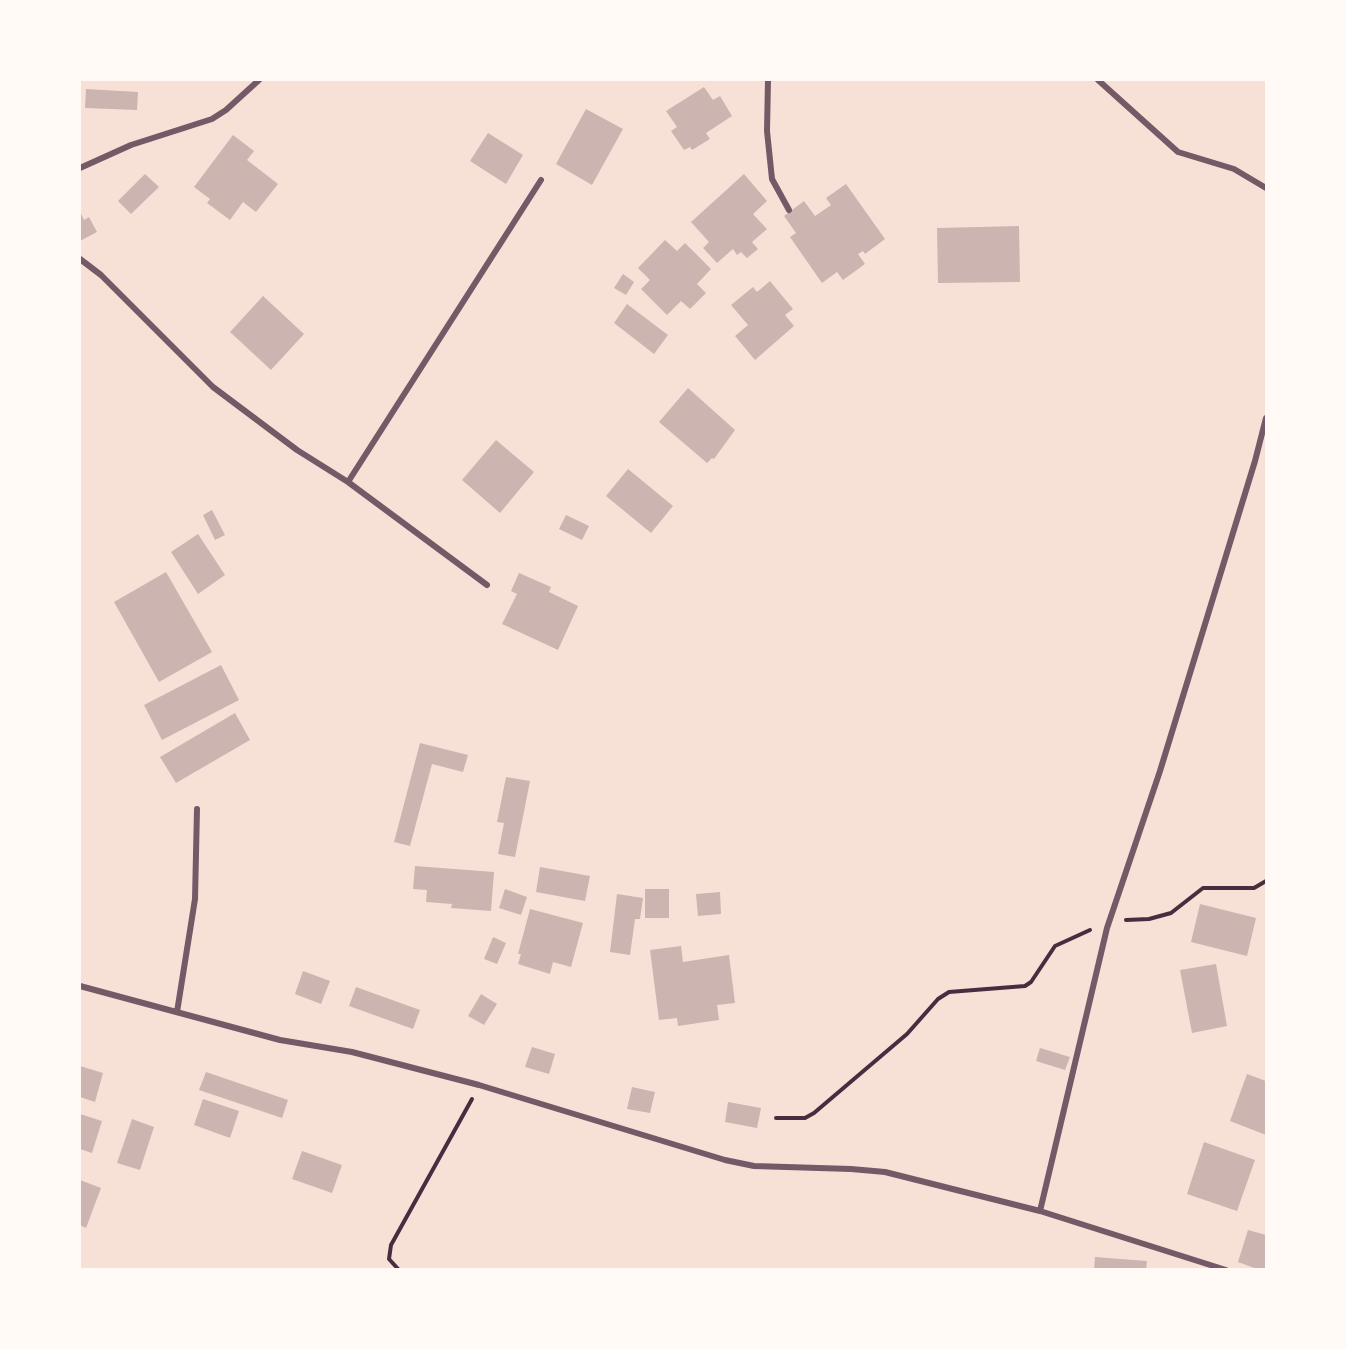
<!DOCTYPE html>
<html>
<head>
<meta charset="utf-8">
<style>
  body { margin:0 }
  #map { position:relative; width:1346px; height:1349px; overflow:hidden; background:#f7e1d7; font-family:"Libre Baskerville",serif }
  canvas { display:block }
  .frame { position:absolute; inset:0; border:81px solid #fffaf5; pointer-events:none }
</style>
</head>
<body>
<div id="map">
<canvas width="1346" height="1349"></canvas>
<div class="frame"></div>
</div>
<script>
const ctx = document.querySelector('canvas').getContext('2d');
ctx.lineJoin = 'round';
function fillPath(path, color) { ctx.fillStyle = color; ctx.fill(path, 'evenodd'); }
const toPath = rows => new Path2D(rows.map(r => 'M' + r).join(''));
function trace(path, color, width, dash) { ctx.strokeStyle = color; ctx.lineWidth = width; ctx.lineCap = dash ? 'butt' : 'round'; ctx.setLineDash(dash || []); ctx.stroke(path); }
const building = toPath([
  [704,87,713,100,720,96,732,116,706,133,710,139,692,150,690,147,684,150,671,131,677,127,666,111],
  [86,89,138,92,137,110,85,108],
  [586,109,623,129,592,185,556,164],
  [488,133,523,155,506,184,470,161],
  [233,135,254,151,247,160,278,184,256,212,243,202,230,220,207,203,210,199,194,187],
  [145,174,159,187,131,214,118,201],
  [744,174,767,201,753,214,767,229,752,242,758,249,747,258,741,252,737,255,733,249,717,263,703,248,709,242,691,222],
  [846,184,885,239,865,254,863,251,858,254,865,264,843,280,837,272,822,283,790,237,796,233,784,216,804,201,815,216,831,205,826,198],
  [80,211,84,220,89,217,97,232,80,241],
  [1019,226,1020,282,938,283,937,228],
  [665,240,677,251,685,243,711,269,697,284,706,293,690,309,681,301,667,315,641,289,650,280,638,268],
  [623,274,634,282,626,295,614,288],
  [770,281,793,309,785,315,794,326,755,360,735,336,748,325,731,305,753,287,757,292],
  [263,296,304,334,271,370,230,332],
  [627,304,668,335,654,354,614,323],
  [688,388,735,430,714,459,712,458,707,463,659,422],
  [496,440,534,472,500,513,462,480],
  [628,469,673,506,651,533,606,496],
  [212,510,225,535,215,540,203,515],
  [566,515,589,526,582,540,559,529],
  [198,534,225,575,198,594,171,552],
  [166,572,212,652,159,682,114,602],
  [519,573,551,587,549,592,578,606,558,650,502,624,517,594,511,591],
  [221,665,239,700,162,740,144,705],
  [235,713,250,740,176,783,160,757],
  [420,743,468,755,463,772,432,764,410,846,394,842],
  [506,777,530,781,515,857,498,854,504,823,497,822],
  [415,866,494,872,491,911,451,908,452,904,426,902,427,890,413,889],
  [540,867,590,876,585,901,536,892],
  [505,889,527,897,521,915,499,908],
  [645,889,669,889,669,918,645,918],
  [720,892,721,914,698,916,696,894],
  [617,894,643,898,640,919,635,919,630,955,610,952],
  [1200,904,1256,918,1247,956,1191,942],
  [530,909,583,923,571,967,553,962,550,974,518,964,521,954,518,954],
  [493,937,506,943,497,964,484,959],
  [681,946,683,962,729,955,735,1003,717,1005,719,1020,678,1026,677,1018,659,1020,650,950],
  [1216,964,1227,1026,1192,1033,1180,970],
  [303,971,330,981,321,1004,295,994],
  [356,987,420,1010,413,1029,349,1006],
  [481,994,497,1004,484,1025,468,1016],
  [532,1047,555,1054,549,1074,525,1067],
  [1040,1048,1070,1057,1065,1070,1036,1061],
  [80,1066,103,1073,95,1102,80,1097],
  [206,1072,288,1100,282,1118,199,1090],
  [1247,1074,1266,1081,1266,1135,1230,1121],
  [632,1087,655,1092,650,1113,627,1109],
  [203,1099,239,1111,230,1138,194,1125],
  [728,1102,761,1108,757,1128,725,1122],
  [80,1114,102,1121,92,1153,80,1149],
  [132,1119,154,1127,140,1170,117,1163],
  [1204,1142,1255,1160,1237,1211,1187,1194],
  [302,1151,342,1165,332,1193,292,1179],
  [80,1180,101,1188,86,1228,80,1225],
  [1248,1230,1266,1235,1266,1270,1260,1270,1238,1262],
  [1095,1257,1147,1261,1146,1270,1094,1270]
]);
const path = toPath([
  [1126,920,1149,919,1171,913,1203,888,1254,888,1266,881],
  [776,1118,805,1118,814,1113,907,1034,938,999,949,992,1025,986,1031,982,1055,946,1090,930],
  [399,1270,389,1259,391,1245,472,1099]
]);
const minor = toPath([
  [768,80,767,131,772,179,789,210],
  [1098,80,1178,152,1234,169,1266,188],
  [80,168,131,145,212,119,226,110,259,80],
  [80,259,101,275,213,387,297,450,348,482,487,585],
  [348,482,541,180],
  [80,986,280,1040,352,1052,479,1085,725,1160,754,1166,851,1169,885,1172,1040,1211,1226,1270],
  [177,1012,195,899,197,809],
  [1040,1211,1107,928,1160,771,1255,461,1266,418]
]);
fillPath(building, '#ccb4b1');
trace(path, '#4a2c40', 4);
trace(minor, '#755966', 6);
</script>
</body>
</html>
